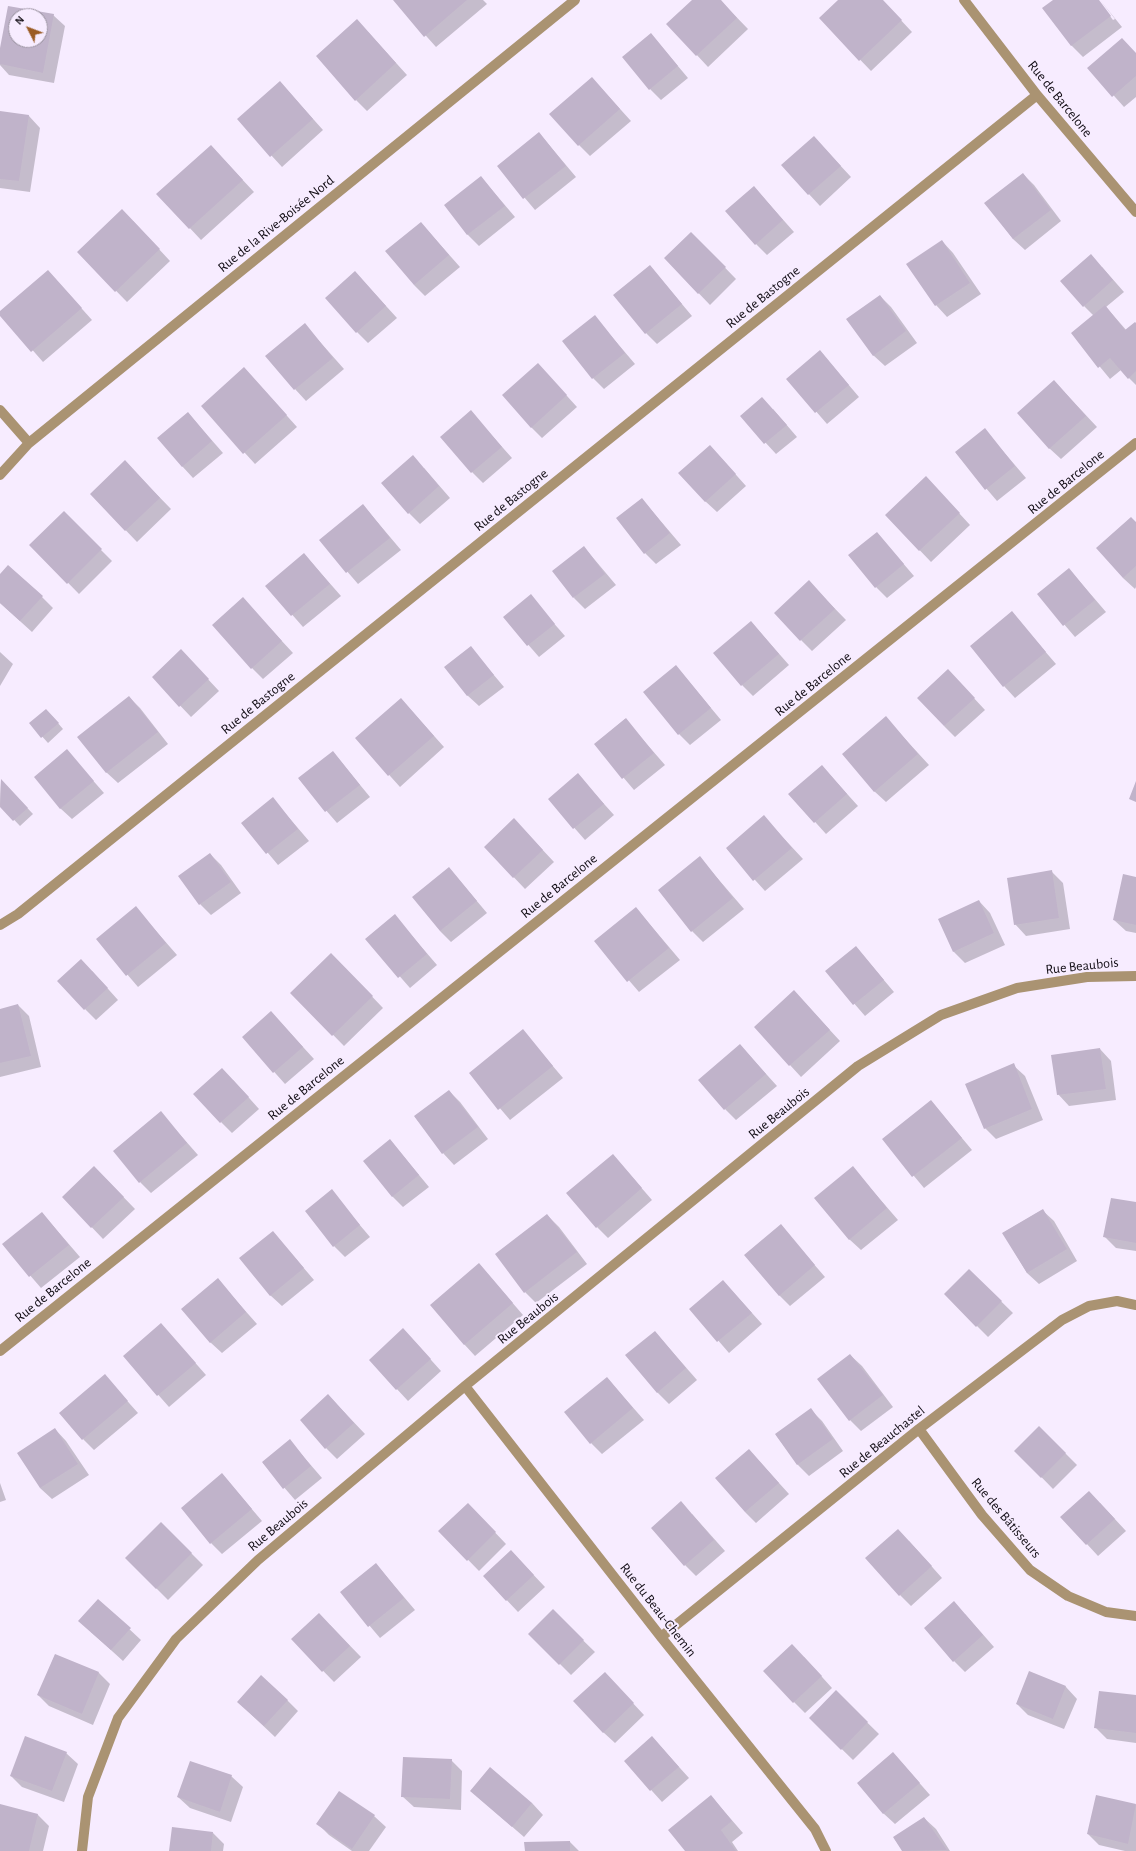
<!DOCTYPE html>
<html>
<head>
<meta charset="utf-8">
<style>
  body { margin:0 }
  #map { position:relative; width:1136px; height:1851px; overflow:hidden; background:#f7ecff; font-family:"Alegreya Sans",sans-serif }
  canvas { display:block }
  .north { position:absolute; left:8px; top:8px; width:40px; height:40px; box-sizing:border-box; background:#f7ecff; border:1px solid #9b93a1; border-radius:50%; rotate:312deg; font-size:11px; font-weight:700; line-height:16px; text-align:center; color:#120d15 }
  .north::after { content:''; display:block; margin:auto; width:14px; height:18px; background:#9b5b24; clip-path:polygon(50% 0,100% 100%,50% 72%,0 100%) }
</style>
</head>
<body>
<div id="map">
<canvas width="1136" height="1851"></canvas>
<div class="north">N</div>
</div>
<script>
const ctx = document.querySelector('canvas').getContext('2d');
ctx.lineJoin = 'round';
function fillPath(path, color) { ctx.fillStyle = color; ctx.fill(path, 'evenodd'); }
const toPath = rows => new Path2D(rows.map(r => 'M' + r).join(''));
function trace(path, color, width, dash) { ctx.strokeStyle = color; ctx.lineWidth = width; ctx.lineCap = dash ? 'butt' : 'round'; ctx.setLineDash(dash || []); ctx.stroke(path); }
function label(font, color, halo, rows, align = 'center') {
  ctx.font = font + ' "Alegreya Sans",sans-serif'; ctx.lineWidth = 4; ctx.setLineDash([]); ctx.textBaseline = 'middle'; ctx.strokeStyle = halo; ctx.fillStyle = color; for (const [text, x, y, turn = 0] of rows) {
    ctx.save(); ctx.translate(x, y); ctx.rotate((+turn || 0) * Math.PI / 180); ctx.textAlign = isNaN(turn) ? turn : align; if (halo) ctx.strokeText(text, 0, 0); ctx.fillText(text, 0, 0); ctx.restore();
  }
}
const shadow = toPath([
  [394,0,483,0,487,4,436,47],
  [693,0,720,0,748,29,708,67,668,24],
  [839,0,882,0,912,32,871,71,820,18],
  [1054,0,1098,0,1113,20,1115,19,1100,0,1122,27,1083,57,1071,45],
  [9,7,53,15,65,26,54,83,9,75,0,65,0,54],
  [16,16,40,16,40,40,16,40],
  [368,32,407,75,367,111,356,100],
  [651,34,688,78,661,100,650,89],
  [1136,53,1136,97,1124,107,1089,68],
  [592,78,631,121,590,156,579,145],
  [280,82,323,130,282,167,238,119],
  [0,112,29,116,40,128,30,192,0,188],
  [539,133,576,177,535,210,498,166],
  [211,146,254,192,201,240,158,194],
  [825,149,851,177,820,206,782,165],
  [1023,174,1034,185,1061,221,1025,250,1013,239,986,203],
  [481,177,515,217,479,246,468,235,445,205],
  [754,187,794,232,767,255,756,244],
  [133,221,170,261,127,302,78,252],
  [421,223,460,267,425,296,414,285],
  [942,241,953,253,981,294,947,317,936,305],
  [702,244,736,279,710,305,665,258],
  [650,266,692,316,657,344,646,333],
  [1102,267,1124,292,1106,307,1127,331,1136,324,1136,385,1121,370,1110,379,1072,333,1094,316,1084,306],
  [48,271,92,320,43,362,0,313],
  [355,272,397,318,368,343,357,332],
  [880,296,891,307,917,343,885,366,873,355],
  [595,317,635,364,604,389,593,378],
  [305,325,344,369,306,401,295,389],
  [820,351,859,397,827,424,788,379],
  [538,364,577,407,542,438,531,427],
  [244,368,297,427,255,464,202,406],
  [1054,381,1097,427,1061,459,1049,448],
  [773,409,797,437,776,454,741,416],
  [471,412,512,458,483,483,472,472],
  [188,413,223,453,193,478,182,466],
  [985,430,1026,478,997,501,956,453],
  [721,458,746,486,717,512,705,501],
  [424,468,450,498,420,524,409,513],
  [136,473,171,509,137,542,91,494],
  [937,489,970,525,931,562,886,515],
  [642,499,681,545,656,564,645,553],
  [363,505,401,550,358,584,320,540],
  [64,513,112,561,79,594,31,545],
  [1136,523,1136,587,1135,589,1123,578],
  [877,533,914,576,887,598,876,587],
  [584,547,616,585,585,609,574,598],
  [304,554,341,596,303,627,267,586],
  [1069,569,1106,612,1075,637,1038,594],
  [0,575,42,597,53,608,32,632,0,603],
  [809,582,846,620,812,651,801,640],
  [530,596,565,636,539,657,504,617],
  [243,599,293,653,263,679,252,668],
  [1012,613,1056,664,1015,698,1004,686],
  [751,622,789,665,753,696,742,685],
  [471,648,504,687,479,706,467,695],
  [0,652,13,664,0,686],
  [192,662,219,691,191,717,153,677],
  [676,666,721,720,690,745,679,734],
  [959,682,985,710,955,737,944,726],
  [129,697,140,708,168,744,118,783,106,772],
  [401,699,444,747,400,787,356,738],
  [52,716,63,729,48,743,31,724],
  [885,717,929,765,886,802,874,791],
  [625,719,665,765,634,790,595,744],
  [67,751,104,793,72,819,60,808],
  [333,752,370,797,337,823,299,779],
  [822,766,858,806,826,834,790,794],
  [578,775,614,815,585,840,549,799],
  [1,780,33,814,20,826,0,805],
  [273,799,309,841,278,865,243,823],
  [764,817,803,859,765,891,727,849],
  [525,831,554,862,525,889,485,847],
  [210,854,221,865,241,893,211,915,200,904],
  [700,858,744,909,703,942,692,931],
  [449,868,487,913,451,942,440,931],
  [1052,872,1063,883,1070,929,1026,936,1015,924],
  [1136,878,1136,933,1126,931,1114,920],
  [979,901,990,913,1005,945,965,963,954,952,940,919],
  [136,908,177,955,138,987,97,939],
  [636,908,680,960,639,992,595,941],
  [395,916,437,965,410,988,367,939],
  [856,947,894,992,865,1016,826,971],
  [342,965,383,1008,344,1046,292,993],
  [92,971,118,1000,96,1020,85,1009],
  [805,1003,840,1041,801,1077,755,1027],
  [18,1005,29,1016,41,1067,0,1077,0,1010],
  [271,1012,314,1059,285,1084,243,1037],
  [523,1031,563,1078,510,1120,470,1073],
  [740,1045,777,1086,736,1120,725,1109],
  [1100,1049,1111,1061,1116,1100,1069,1106,1058,1094],
  [1013,1065,1025,1076,1043,1120,996,1139,985,1128],
  [233,1080,259,1109,232,1133,221,1122],
  [449,1091,460,1102,488,1139,454,1165,443,1153,415,1117],
  [931,1101,972,1150,924,1188,883,1139],
  [161,1113,198,1155,151,1193,140,1182],
  [390,1140,429,1187,403,1207,392,1196],
  [613,1155,652,1200,608,1238,597,1227],
  [853,1168,898,1220,861,1250,849,1239],
  [106,1179,135,1209,103,1239,63,1197],
  [331,1191,370,1237,345,1257,334,1246],
  [1136,1203,1136,1251,1116,1248,1104,1236],
  [1042,1210,1054,1221,1077,1261,1039,1284,1027,1273,1003,1233],
  [42,1213,80,1257,41,1288,3,1244],
  [547,1215,559,1227,587,1264,536,1303,525,1292],
  [781,1226,825,1277,790,1306,779,1295],
  [273,1232,314,1280,282,1306,270,1295],
  [479,1264,523,1315,475,1356,464,1344],
  [969,1270,1013,1313,988,1337,945,1294],
  [218,1280,257,1324,222,1353,210,1342],
  [723,1281,762,1324,729,1353,691,1309],
  [161,1324,206,1375,169,1407,124,1356],
  [655,1332,697,1380,669,1404,657,1392],
  [414,1341,441,1371,408,1401,370,1360],
  [850,1355,862,1366,893,1407,861,1431,850,1420,819,1379],
  [105,1376,138,1413,94,1450,83,1439],
  [607,1378,644,1420,602,1454,591,1443],
  [328,1395,365,1434,337,1459,326,1448],
  [811,1410,822,1421,843,1451,809,1476,798,1465,776,1435],
  [1039,1427,1077,1465,1053,1489,1016,1451],
  [55,1429,66,1441,89,1475,52,1499,40,1488],
  [290,1441,322,1478,295,1500,263,1463],
  [749,1450,789,1494,756,1523,745,1512],
  [222,1474,262,1521,222,1554,211,1543],
  [0,1483,6,1500,0,1502],
  [1100,1503,1126,1531,1098,1556,1062,1517],
  [468,1504,506,1544,479,1571,440,1531],
  [692,1514,725,1551,696,1576,685,1565],
  [161,1523,203,1565,168,1600,126,1558],
  [909,1541,942,1578,911,1606,900,1595],
  [511,1551,545,1587,518,1612,484,1576],
  [376,1564,415,1610,380,1638,341,1592],
  [98,1600,141,1640,123,1661,91,1632],
  [553,1611,595,1652,571,1675,530,1634],
  [965,1614,994,1647,965,1672,954,1661],
  [330,1625,361,1657,334,1682,292,1639],
  [55,1655,99,1673,110,1684,93,1725,49,1706,38,1695],
  [804,1657,832,1688,805,1713,794,1702],
  [1029,1673,1066,1687,1077,1699,1064,1729,1028,1715,1017,1704],
  [616,1685,644,1715,615,1743,603,1732],
  [836,1692,879,1734,853,1760,810,1718],
  [1136,1696,1136,1743,1107,1739,1096,1728],
  [287,1700,298,1711,275,1737,238,1702],
  [652,1737,689,1778,662,1802,625,1761],
  [66,1753,78,1764,64,1802,22,1787,11,1776],
  [893,1753,930,1795,895,1824,883,1813],
  [451,1760,462,1771,461,1810,414,1807,402,1796],
  [231,1776,243,1787,231,1822,190,1808,178,1797],
  [471,1791,532,1803,543,1815,524,1837],
  [711,1796,743,1833,732,1842,738,1851,686,1851],
  [1097,1796,1136,1805,1136,1851,1125,1851,1099,1845,1088,1834],
  [0,1805,38,1815,49,1826,43,1851,0,1851],
  [374,1816,386,1827,369,1851,352,1851,329,1835,318,1824],
  [924,1818,936,1829,950,1851,903,1851,894,1838],
  [213,1833,224,1844,223,1851,170,1851],
  [570,1842,579,1851,526,1851]
]);
const building = toPath([
  [393,0,467,0,424,37],
  [692,0,721,0,737,18,696,56,666,24],
  [838,0,883,0,902,20,859,61,819,18],
  [1053,0,1099,0,1111,16,1071,46,1042,8],
  [8,6,54,14,43,73,0,64,0,48],
  [16,16,40,16,40,40,16,40],
  [357,19,396,63,355,101,316,56],
  [651,33,678,66,649,90,622,57],
  [1122,38,1136,53,1136,76,1112,97,1087,68],
  [592,77,620,109,578,146,549,114],
  [280,81,313,119,270,157,237,119],
  [0,111,29,115,19,181,0,179],
  [539,132,566,166,523,199,497,166],
  [814,136,841,166,808,195,781,165],
  [211,145,243,180,189,229,156,194],
  [1023,173,1051,210,1013,239,984,203],
  [481,176,505,206,467,235,444,205],
  [754,186,783,220,755,245,725,211],
  [122,209,160,249,115,292,77,252],
  [421,222,449,255,414,285,385,251],
  [691,232,726,267,698,294,664,258],
  [942,240,970,283,935,306,906,264],
  [1091,254,1113,280,1083,307,1060,281],
  [650,265,682,304,645,334,613,295],
  [48,270,82,308,31,352,0,316,0,311],
  [355,271,386,306,356,333,325,298],
  [880,295,906,331,873,356,846,319],
  [1105,305,1125,330,1135,322,1136,323,1136,371,1128,379,1110,358,1098,368,1071,333],
  [595,315,625,353,592,379,562,341],
  [305,323,333,358,294,390,265,356],
  [820,350,849,385,815,413,786,379],
  [538,363,567,395,531,428,502,395],
  [244,367,287,415,243,454,201,406],
  [1054,380,1086,416,1049,449,1017,413],
  [762,397,787,425,764,444,740,416],
  [471,410,502,447,471,473,440,437],
  [188,412,212,441,182,467,157,438],
  [985,428,1015,466,985,490,955,452],
  [710,445,736,474,705,502,678,473],
  [413,455,439,486,408,514,381,483],
  [125,460,160,498,125,531,90,494],
  [926,476,960,513,919,551,885,515],
  [642,498,670,533,644,554,616,518],
  [363,504,390,538,346,573,319,540],
  [64,511,102,549,67,584,29,545],
  [1131,517,1136,522,1136,566,1123,578,1096,548],
  [877,532,904,564,875,588,848,555],
  [584,546,605,574,573,598,552,571],
  [304,553,330,584,291,616,265,586],
  [8,565,43,596,20,621,0,603,0,574],
  [1069,568,1095,600,1063,626,1037,594],
  [809,580,835,609,800,641,774,613],
  [531,594,555,624,527,646,503,617],
  [243,597,282,641,251,669,212,625],
  [1012,611,1046,652,1003,687,970,646],
  [751,621,779,654,741,686,713,653],
  [471,646,494,675,467,696,444,667],
  [181,649,209,679,179,707,152,677],
  [676,665,711,708,678,735,643,692],
  [948,669,975,698,944,726,917,698],
  [129,696,158,732,106,773,77,737],
  [401,698,434,736,388,776,355,738],
  [46,709,59,723,41,738,29,723],
  [886,716,918,754,874,792,842,754],
  [626,718,654,753,622,779,594,744],
  [67,749,94,781,60,809,34,777],
  [333,751,360,785,325,812,298,778],
  [822,765,847,794,814,823,788,794],
  [578,773,604,804,573,829,548,799],
  [1,779,28,808,13,821,0,807],
  [1136,781,1136,802,1129,799],
  [273,797,298,829,266,854,241,823],
  [764,815,792,848,753,881,726,848],
  [514,818,543,850,513,878,484,847],
  [210,853,231,882,199,905,178,876],
  [700,856,733,898,691,932,658,890],
  [449,867,477,901,440,931,412,897],
  [1052,870,1059,918,1014,925,1007,878],
  [1123,874,1136,877,1136,925,1113,920],
  [979,900,994,933,953,952,938,919],
  [136,906,166,943,126,976,96,939],
  [636,907,669,948,627,982,594,941],
  [395,914,427,954,398,978,365,939],
  [856,946,884,980,853,1005,825,971],
  [331,953,373,996,332,1036,290,993],
  [81,959,108,988,84,1010,57,981],
  [794,990,830,1030,789,1066,754,1027],
  [18,1004,31,1056,0,1063,0,1009],
  [271,1011,303,1047,273,1073,242,1037],
  [523,1029,553,1066,498,1110,469,1073],
  [740,1044,766,1074,724,1110,698,1080],
  [1100,1048,1106,1089,1057,1095,1051,1055],
  [1014,1063,1032,1109,984,1129,965,1084],
  [222,1068,249,1097,220,1123,193,1094],
  [449,1090,478,1127,442,1154,414,1116],
  [931,1100,962,1138,912,1177,882,1139],
  [161,1111,187,1143,139,1183,113,1151],
  [390,1139,419,1175,392,1197,363,1161],
  [613,1154,642,1188,596,1228,566,1193],
  [94,1166,124,1197,91,1228,62,1197],
  [853,1166,887,1208,849,1240,814,1198],
  [332,1189,360,1225,333,1247,305,1211],
  [1111,1198,1136,1202,1136,1243,1103,1237],
  [1043,1209,1067,1249,1027,1273,1002,1233],
  [42,1212,69,1245,29,1277,2,1244],
  [547,1214,577,1252,524,1293,495,1254],
  [781,1224,815,1265,779,1296,744,1255],
  [273,1231,304,1268,270,1296,239,1258],
  [479,1263,513,1303,464,1345,430,1305],
  [969,1269,1002,1301,976,1327,944,1294],
  [218,1278,246,1312,210,1343,181,1309],
  [723,1280,752,1313,717,1342,689,1309],
  [161,1323,196,1363,157,1396,123,1356],
  [403,1328,431,1359,396,1390,369,1360],
  [655,1331,686,1368,657,1393,625,1355],
  [850,1354,883,1395,849,1421,817,1379],
  [105,1374,128,1401,82,1440,59,1413],
  [607,1377,633,1408,590,1444,564,1412],
  [328,1394,354,1423,325,1449,300,1420],
  [811,1408,833,1439,797,1465,775,1434],
  [1039,1426,1066,1453,1041,1478,1014,1451],
  [55,1428,78,1464,40,1488,17,1453],
  [290,1439,311,1466,283,1489,262,1462],
  [749,1449,779,1483,745,1512,715,1478],
  [222,1473,252,1509,210,1544,181,1508],
  [1089,1491,1115,1519,1086,1545,1060,1517],
  [681,1501,714,1540,684,1566,651,1528],
  [468,1503,496,1532,467,1561,438,1531],
  [161,1522,192,1553,156,1589,125,1558],
  [898,1529,932,1566,899,1596,865,1558],
  [511,1550,534,1575,506,1601,483,1576],
  [376,1563,404,1598,368,1627,340,1592],
  [98,1599,131,1628,111,1650,78,1621],
  [954,1601,983,1635,953,1662,924,1628],
  [553,1609,584,1640,559,1665,528,1634],
  [319,1613,350,1646,322,1672,291,1639],
  [792,1644,822,1676,793,1703,763,1671],
  [55,1654,99,1672,82,1714,37,1695],
  [1029,1671,1066,1686,1053,1719,1016,1704],
  [605,1672,634,1703,603,1733,573,1701],
  [261,1675,288,1700,264,1726,237,1702],
  [836,1690,868,1722,841,1750,809,1718],
  [1099,1691,1136,1695,1136,1733,1094,1728],
  [25,1736,67,1752,52,1791,10,1776],
  [652,1736,679,1767,650,1791,624,1761],
  [893,1752,920,1783,883,1814,857,1783],
  [403,1757,452,1759,450,1799,401,1797],
  [190,1761,232,1775,220,1812,177,1797],
  [490,1767,532,1803,512,1827,470,1791],
  [339,1791,375,1815,352,1849,316,1824],
  [711,1795,732,1821,721,1830,736,1851,685,1851,668,1830],
  [1096,1795,1136,1804,1128,1844,1087,1834],
  [0,1804,38,1814,29,1851,0,1851],
  [924,1817,947,1850,902,1851,893,1837],
  [172,1827,213,1832,211,1851,169,1851],
  [570,1841,570,1851,525,1851,524,1842]
]);
const minor = toPath([
  [964,0,1037,95,1136,212],
  [0,410,29,443],
  [0,475,29,443,575,0],
  [0,925,18,914,1037,95],
  [0,1351,1136,443],
  [465,1386,661,1637,815,1829,826,1851],
  [919,1429,982,1515,1030,1570,1068,1596,1106,1612,1136,1616],
  [661,1637,919,1429,1062,1320,1089,1306,1117,1301,1136,1305],
  [82,1851,88,1797,118,1718,176,1639,258,1560,465,1386,858,1066,941,1015,1017,988,1087,977,1136,976]
]);
const streetNames = [
  ["Rue de Barcelone",1060,99,51],
  ["Rue de la Rive-Boisée Nord",276,224,-39],
  ["Rue de Bastogne",763,297,-39],
  ["Rue de Barcelone",1066,482,-39],
  ["Rue de Bastogne",511,500,-39],
  ["Rue de Barcelone",813,684,-39],
  ["Rue de Bastogne",258,703,-39],
  ["Rue de Barcelone",559,886,-39],
  ["Rue Beaubois",1082,966,-6],
  ["Rue de Barcelone",306,1088,-39],
  ["Rue Beaubois",779,1113,-39],
  ["Rue de Barcelone",53,1290,-39],
  ["Rue Beaubois",528,1318,-39],
  ["Rue de Beauchastel",882,1442,-39],
  ["Rue des Bâtisseurs",1006,1518,50],
  ["Rue Beaubois",278,1525,-40],
  ["Rue du Beau-Chemin",658,1610,52]
];
fillPath(shadow, '#0003');
fillPath(building, '#c0b3ca');
trace(minor, '#aa9372', 10);
label('14px', '#120d15', '#f7ecff', streetNames);
</script>
</body>
</html>
